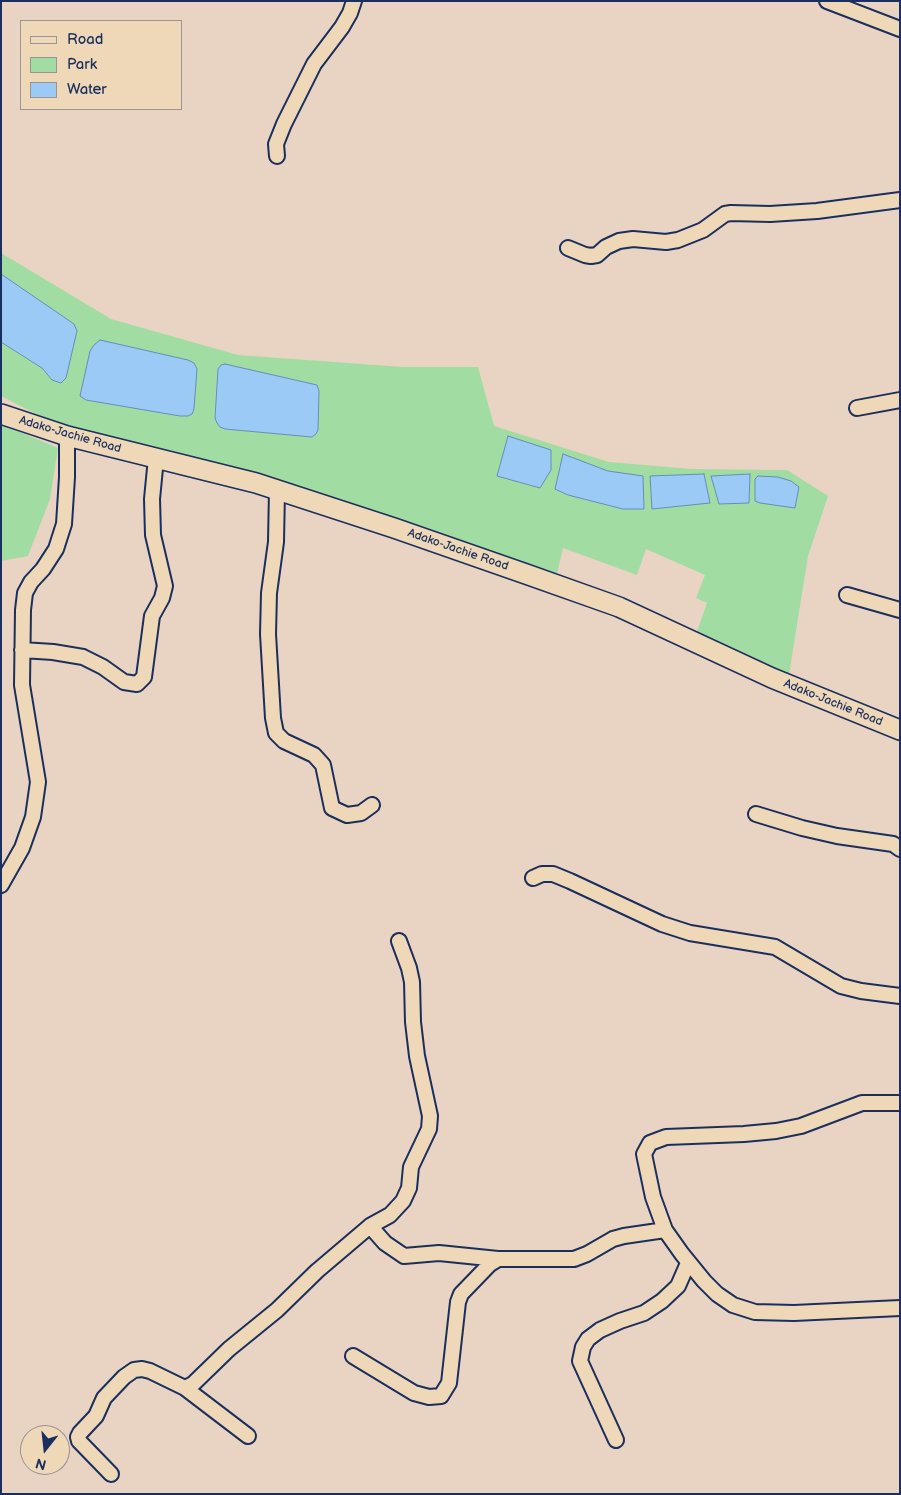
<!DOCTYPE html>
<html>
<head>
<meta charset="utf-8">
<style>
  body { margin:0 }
  #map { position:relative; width:901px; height:1495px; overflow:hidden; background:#e9d3c3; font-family:"Balsamiq Sans",sans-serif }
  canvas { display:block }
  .frame { position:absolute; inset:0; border:2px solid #1b2f5e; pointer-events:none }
  .legend { position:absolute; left:20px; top:20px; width:162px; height:90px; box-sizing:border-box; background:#eed8b7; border:1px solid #9a9493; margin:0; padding:6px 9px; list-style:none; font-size:15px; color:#1b2f5e }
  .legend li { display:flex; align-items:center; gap:10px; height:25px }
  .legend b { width:25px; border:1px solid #9a9493 }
  .north { position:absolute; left:20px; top:1425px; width:50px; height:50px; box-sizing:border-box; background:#eed8b7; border:1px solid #9a9493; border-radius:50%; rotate:196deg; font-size:14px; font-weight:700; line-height:20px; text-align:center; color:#1b2f5e }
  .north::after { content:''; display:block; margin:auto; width:18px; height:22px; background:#1b2f5e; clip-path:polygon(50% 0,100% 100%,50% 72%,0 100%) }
</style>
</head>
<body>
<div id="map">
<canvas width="901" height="1495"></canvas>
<div class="frame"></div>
<ul class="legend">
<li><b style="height:6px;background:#eed8b7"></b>Road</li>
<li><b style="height:14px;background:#a1dda3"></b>Park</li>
<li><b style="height:14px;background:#9ccaf7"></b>Water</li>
</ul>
<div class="north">N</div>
</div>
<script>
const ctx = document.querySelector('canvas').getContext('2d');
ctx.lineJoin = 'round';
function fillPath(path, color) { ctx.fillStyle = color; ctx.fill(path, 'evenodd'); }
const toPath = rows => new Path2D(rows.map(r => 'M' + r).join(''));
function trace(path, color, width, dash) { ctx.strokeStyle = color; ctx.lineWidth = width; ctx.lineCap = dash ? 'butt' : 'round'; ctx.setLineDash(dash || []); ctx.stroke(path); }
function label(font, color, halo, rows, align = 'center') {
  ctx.font = font + ' "Balsamiq Sans",sans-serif'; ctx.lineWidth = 4; ctx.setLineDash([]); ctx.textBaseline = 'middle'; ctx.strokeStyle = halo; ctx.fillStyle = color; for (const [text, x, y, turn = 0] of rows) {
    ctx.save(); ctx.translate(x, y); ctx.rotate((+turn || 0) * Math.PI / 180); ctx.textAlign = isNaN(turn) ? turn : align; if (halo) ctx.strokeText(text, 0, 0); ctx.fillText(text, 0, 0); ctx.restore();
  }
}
const green = toPath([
  [1,253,111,319,238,355,403,367,478,367,494,426,609,462,692,469,787,470,828,496,808,556,788,681,695,637,707,603,696,598,705,575,646,549,637,575,563,548,556,578,56,424,1,396,1,342,42,368,52,380,74,324,1,274],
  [221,365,312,437,225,429,220,427,215,418,218,369],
  [590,465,608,471,642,476,644,509,623,509,604,504],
  [1,424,58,448,50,499,28,556,1,561]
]);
const water = toPath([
  [1,274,74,324,77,331,66,378,61,383,52,380,42,368,1,342,1,274],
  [100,340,188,360,194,363,197,369,194,409,192,414,188,416,180,416,86,400,80,396,90,351,94,345,100,340],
  [225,364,317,385,319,391,318,430,316,434,312,437,225,429,220,427,217,423,215,418,218,369,221,365,225,364],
  [508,436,551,450,551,470,540,488,497,476,508,436],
  [563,454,608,471,643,476,644,509,623,509,568,495,555,489,563,454],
  [704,474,710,503,652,509,650,476,704,474],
  [750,474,749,503,719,504,711,476,750,474],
  [758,476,778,477,791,481,799,487,795,508,760,503,755,501,755,479,758,476]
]);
const street = toPath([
  [827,1,900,29],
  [277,156,276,144,284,124,314,64,342,27,350,13,354,1],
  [568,248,585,255,591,256,597,255,606,247,619,241,633,239,666,242,678,240,703,230,725,214,731,213,770,214,817,211,900,200],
  [857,408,900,400],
  [277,490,276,542,269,593,268,634,273,718,276,733,284,741,314,755,323,765,332,808,347,815,361,813,372,805],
  [847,595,900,610],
  [22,650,53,652,83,657,103,667,124,682,137,684,144,677,152,616,162,598,165,586,153,535,152,499,156,458],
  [756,814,802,828,837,836,893,844,900,849],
  [533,878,542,874,553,874,570,881,662,924,690,933,775,947,841,986,861,991,900,996],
  [1,885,22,848,33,817,38,782,22,685,23,610,25,593,31,582,43,569,56,549,64,524,67,477,67,436],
  [900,1103,862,1103,801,1126,776,1131,744,1134,666,1137,650,1143,644,1154,653,1197,665,1230,682,1254,704,1281,717,1294,733,1305,755,1312,794,1313,900,1308],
  [370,1226,385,1243,404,1256,439,1253,498,1259],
  [353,1356,414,1393,429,1397,441,1396,449,1383,458,1302,461,1294,490,1264,498,1259,574,1259,587,1254,613,1239,624,1236,665,1230],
  [185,1388,248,1436],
  [616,1440,580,1361,583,1347,588,1339,600,1330,620,1321,644,1313,662,1301,678,1286,688,1263],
  [111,1474,79,1441,78,1437,80,1433,96,1416,104,1398,124,1377,134,1370,142,1369,150,1371,185,1388,193,1384,229,1349,277,1310,317,1271,370,1226,390,1215,403,1201,409,1188,411,1167,429,1129,430,1116,417,1056,413,1022,412,982,409,968,399,941]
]);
const secondary = toPath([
  [1,414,67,436,256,483,394,528,526,574,619,607,772,678,900,730]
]);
const streetNames = [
  ["Adako-Jachie Road",70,435,16],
  ["Adako-Jachie Road",458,550,19],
  ["Adako-Jachie Road",833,703,22]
];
fillPath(green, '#a1dda3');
fillPath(water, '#9ccaf7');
trace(water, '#688cba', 1);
trace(street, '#1b2f5e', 18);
trace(secondary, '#1b2f5e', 22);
trace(street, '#eed8b7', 14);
trace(secondary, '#eed8b7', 19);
label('12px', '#1b2f5e', '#eed8b7', streetNames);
</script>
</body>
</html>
